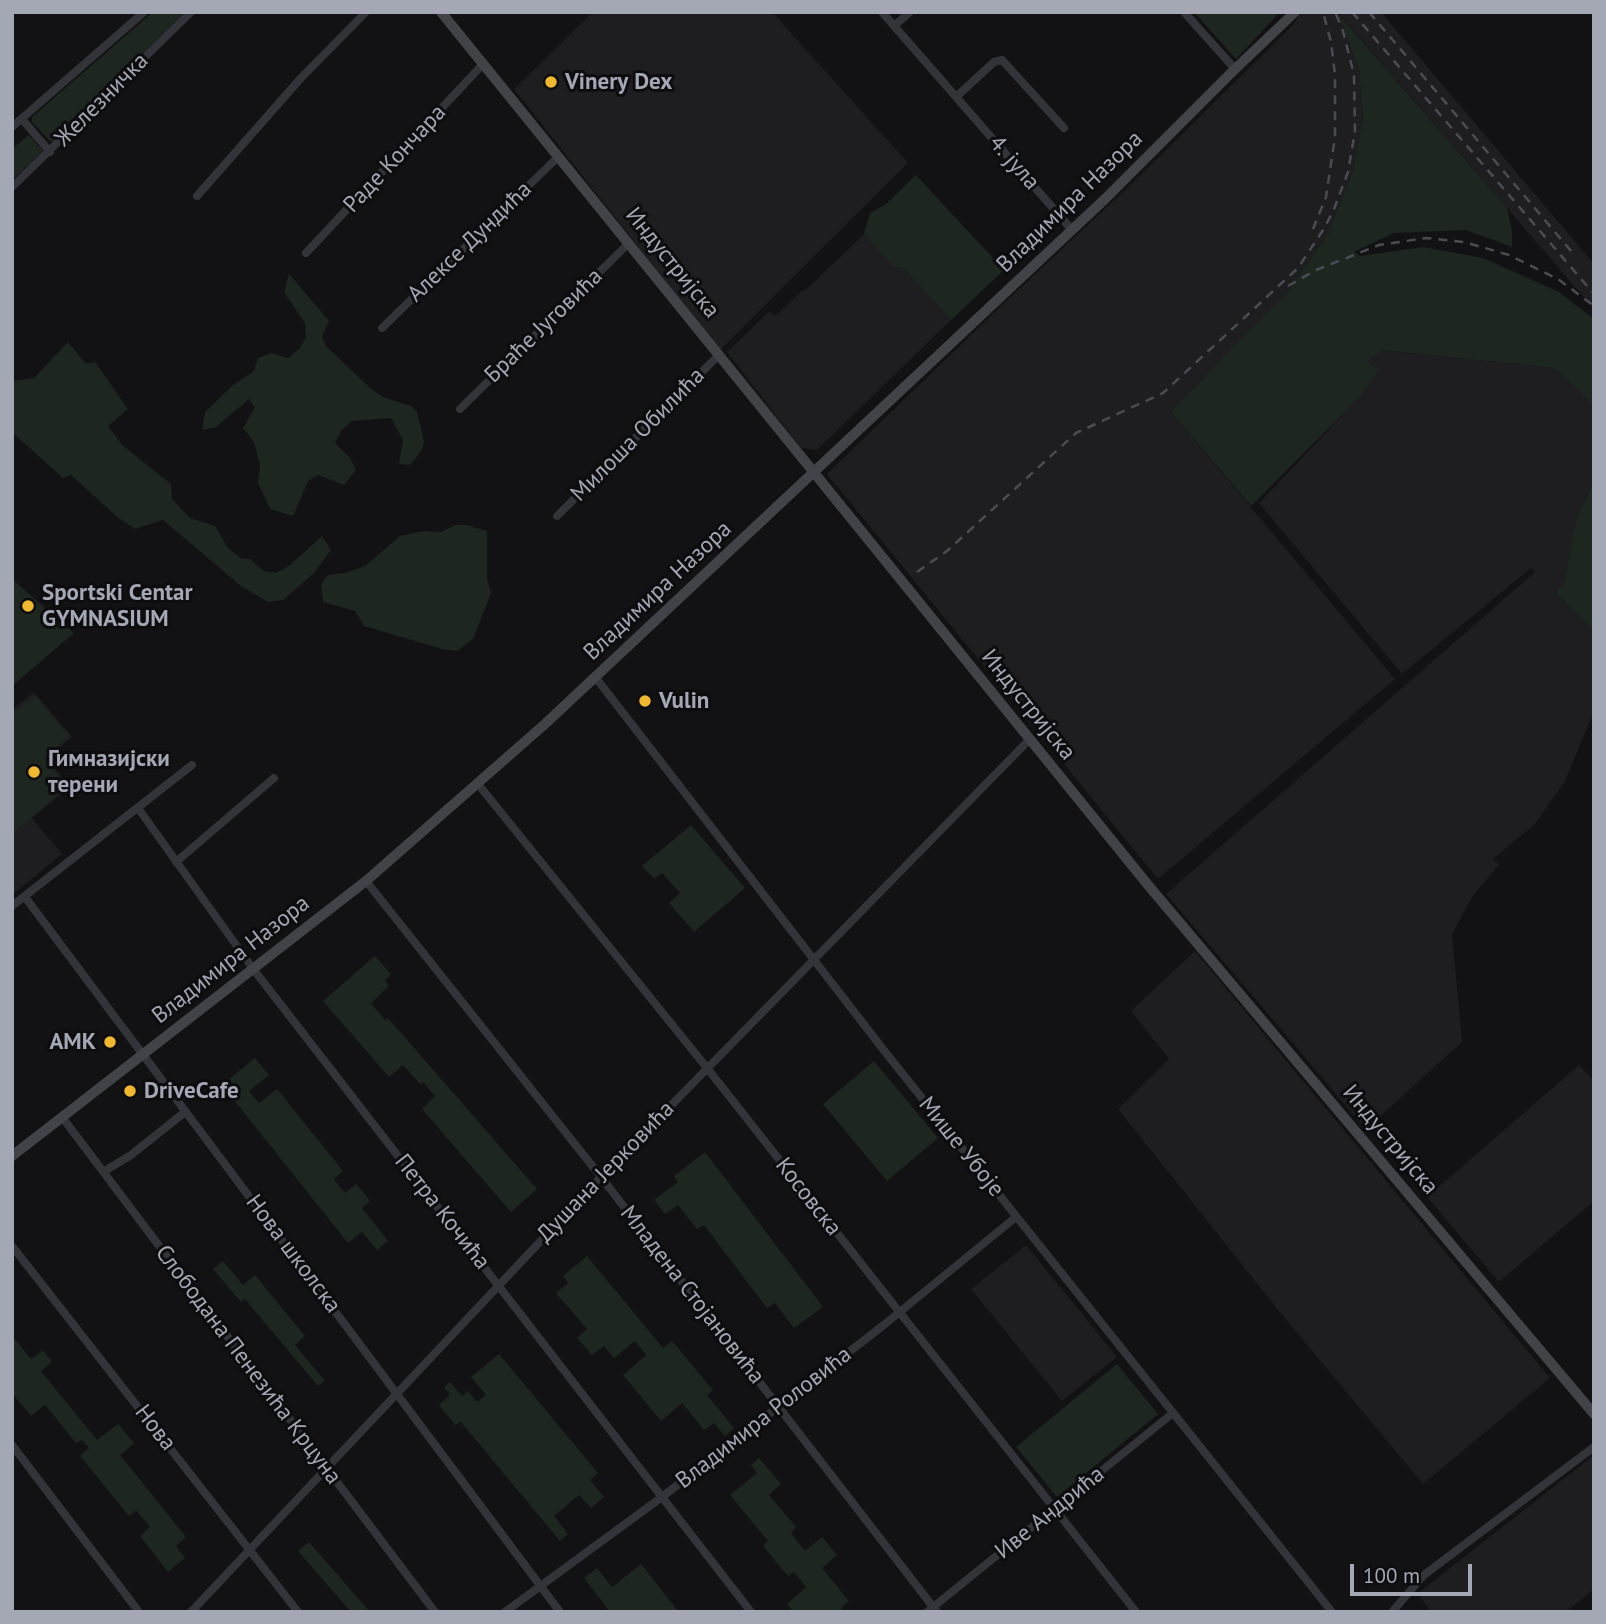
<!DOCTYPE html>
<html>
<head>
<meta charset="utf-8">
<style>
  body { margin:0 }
  #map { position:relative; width:1606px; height:1624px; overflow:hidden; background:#121214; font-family:"PT Sans",sans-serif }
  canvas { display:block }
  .frame { position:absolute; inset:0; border:14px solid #a4a8b4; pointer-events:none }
  .scale { position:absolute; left:1350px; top:1564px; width:122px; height:32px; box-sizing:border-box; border:4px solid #a4a8b4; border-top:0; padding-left:9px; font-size:21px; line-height:24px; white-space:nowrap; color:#a4a8b4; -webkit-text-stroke:5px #0d0d0f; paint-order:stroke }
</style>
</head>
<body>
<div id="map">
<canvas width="1606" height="1624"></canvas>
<div class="frame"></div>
<div class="scale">100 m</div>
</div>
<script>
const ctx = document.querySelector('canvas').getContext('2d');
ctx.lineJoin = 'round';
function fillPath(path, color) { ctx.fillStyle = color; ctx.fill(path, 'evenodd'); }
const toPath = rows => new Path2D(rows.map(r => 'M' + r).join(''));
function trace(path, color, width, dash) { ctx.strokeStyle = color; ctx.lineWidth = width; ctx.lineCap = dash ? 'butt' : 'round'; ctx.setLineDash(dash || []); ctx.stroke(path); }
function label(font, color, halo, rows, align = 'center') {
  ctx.font = font + ' "PT Sans",sans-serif'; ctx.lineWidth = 6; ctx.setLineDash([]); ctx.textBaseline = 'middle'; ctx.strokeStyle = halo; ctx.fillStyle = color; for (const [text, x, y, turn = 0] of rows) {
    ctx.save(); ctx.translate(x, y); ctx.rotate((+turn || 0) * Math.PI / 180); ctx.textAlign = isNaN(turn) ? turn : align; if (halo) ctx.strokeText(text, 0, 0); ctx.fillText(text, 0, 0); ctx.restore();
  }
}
const built = toPath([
  [593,12,772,12,908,163,720,350,514,89],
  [1302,12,1337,13,1359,69,1363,117,1353,171,1328,234,1286,295,1250,329,1171,412,1395,679,1158,879,827,474,1004,303,1122,193,1291,27],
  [1338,12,1381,12,1594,264,1594,309],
  [864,234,893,265,903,268,951,320,817,450,801,448,727,352,770,311,775,316,802,291,807,289],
  [1383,350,1554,368,1594,405,1594,482,1576,519,1564,583,1555,592,1594,632,1594,711,1565,781,1536,823,1493,859,1499,865,1472,897,1452,934,1462,1042,1366,1129,1166,894,1535,572,1531,568,1402,674,1259,503,1360,397,1367,361],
  [34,692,72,737,46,758,70,787,32,818,62,854,12,895,12,710],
  [1195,951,1550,1378,1423,1484,1283,1316,1118,1109,1169,1059,1131,1011],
  [1579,1065,1594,1081,1594,1201,1499,1282,1427,1197],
  [1026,1245,1117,1357,1062,1401,971,1289],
  [1594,1455,1594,1589,1566,1612,1432,1612,1417,1594]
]);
const green = toPath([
  [153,12,185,12,51,142,32,122,32,117],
  [1194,12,1280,12,1236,59],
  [1337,12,1507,208,1512,230,1512,247,1466,230,1394,233,1354,252,1361,256,1423,247,1483,258,1559,292,1594,319,1594,405,1554,368,1383,350,1367,361,1379,370,1360,397,1251,506,1171,412,1250,329,1286,295,1328,234,1353,171,1363,117,1359,69],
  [29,135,43,151,12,180,12,149],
  [916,175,1004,270,951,320,903,268,893,266,864,234,870,213,885,205],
  [289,274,329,321,322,337,326,346,370,388,383,397,411,406,417,412,424,441,422,450,410,465,399,464,403,440,391,418,352,421,341,431,335,443,350,458,356,470,344,485,318,475,308,481,293,516,270,509,258,483,260,465,254,442,243,428,255,407,249,399,216,427,202,430,205,412,232,386,254,371,258,358,271,353,288,358,299,349,306,337,305,323,284,292],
  [68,342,86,364,95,362,128,409,108,426,122,445,171,484,172,499,190,518,215,526,228,548,242,559,250,559,264,571,276,573,290,565,322,536,331,550,314,573,283,600,268,602,241,586,163,520,135,529,116,516,71,475,63,478,12,432,12,381,34,378],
  [1594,482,1594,632,1555,592,1564,583,1576,519],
  [455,525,466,525,487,531,487,578,491,593,473,639,457,651,442,649,364,626,355,611,323,602,321,585,328,575,345,573,365,566,400,536,423,531,441,532],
  [12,579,74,633,12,686],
  [35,696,69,736,43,758,67,787,12,834,12,715],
  [691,825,745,888,694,932,669,903,680,893,662,873,654,879,642,866],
  [375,956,391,974,385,981,389,986,371,1003,385,1020,388,1018,537,1189,511,1212,422,1109,435,1096,423,1082,420,1084,403,1065,389,1077,323,1001],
  [255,1058,269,1075,249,1091,259,1103,277,1089,343,1171,334,1179,345,1193,356,1184,370,1201,362,1208,388,1241,377,1250,362,1232,348,1243,222,1085],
  [874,1061,938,1138,887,1181,823,1104],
  [705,1152,823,1307,794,1328,775,1303,767,1308,704,1225,697,1229,678,1205,665,1214,654,1200,678,1182,674,1176],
  [587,1256,663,1348,672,1341,713,1390,707,1395,734,1428,725,1436,714,1423,704,1430,682,1403,661,1421,623,1375,646,1355,635,1341,614,1358,604,1346,592,1355,577,1338,587,1329,556,1293,568,1283,563,1276],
  [223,1261,243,1285,255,1275,305,1336,295,1345,325,1381,318,1386,245,1299,241,1302,213,1269],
  [12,1336,31,1359,43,1350,52,1362,41,1371,97,1440,118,1424,134,1443,120,1455,186,1537,176,1546,185,1558,168,1572,140,1536,150,1527,136,1510,129,1516,80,1456,89,1448,82,1440,76,1443,45,1405,31,1416,12,1393],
  [499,1354,598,1473,590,1480,604,1497,591,1508,579,1495,554,1516,568,1534,560,1541,461,1422,455,1425,439,1405,450,1395,444,1387,450,1382,462,1396,468,1391,477,1402,486,1395,471,1377],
  [1117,1364,1158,1414,1057,1497,1016,1447],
  [759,1458,781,1484,769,1495,796,1527,791,1533,805,1551,822,1537,837,1555,822,1568,849,1601,841,1608,844,1612,793,1612,787,1604,806,1587,794,1572,788,1576,763,1546,768,1541,730,1495,757,1473,751,1465],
  [309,1542,370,1612,351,1612,298,1551],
  [641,1564,679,1612,610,1612,584,1578,597,1568,612,1587]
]);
const street = toPath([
  [882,12,1072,230],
  [1184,12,1235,69],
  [894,26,910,12],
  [956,97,994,62,1002,60,1064,128],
  [22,119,50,152],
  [12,127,144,12],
  [12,187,191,12],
  [197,196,301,78,366,12],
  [306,253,483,64],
  [382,328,558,157],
  [460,409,629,243],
  [557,516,719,355],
  [596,678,886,1053,1332,1612],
  [478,784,707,1068,1136,1612],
  [138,808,254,970,751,1612],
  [176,862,274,778],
  [366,881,601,1177,937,1612],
  [25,897,560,1612],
  [12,906,192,765],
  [62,1117,435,1612],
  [103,1172,131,1155,185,1112],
  [12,1246,298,1612],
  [12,1445,139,1612],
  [191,1612,601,1177,1029,740],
  [505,1612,662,1497,885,1324,1016,1217],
  [927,1612,1173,1413],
  [1392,1612,1424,1575,1594,1447]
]);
const secondary = toPath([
  [441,12,1148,885,1594,1414],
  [12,1156,366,881,545,724,1105,199,1235,69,1295,12]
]);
const rail = toPath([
  [1352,12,1594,294],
  [1369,12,1571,251],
  [1313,229,1326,197,1335,137,1335,74,1331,42,1323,12],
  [1288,286,1316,270,1379,245,1426,238,1464,242,1509,255,1558,279,1594,306],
  [917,572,947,551,1076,433,1163,393,1298,268,1325,227,1334,209,1348,172,1355,131,1354,75,1343,31,1335,12]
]);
const markers = [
  [551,82,7,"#f0b82e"],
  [28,606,7,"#f0b82e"],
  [645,701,7,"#f0b82e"],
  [34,772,7,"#f0b82e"],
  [110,1042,7,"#f0b82e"],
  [130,1091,7,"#f0b82e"]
];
const poiNames = [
  ["Vinery Dex",565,82],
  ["Sportski Centar",42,593],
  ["GYMNASIUM",42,619],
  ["Vulin",659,701],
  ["Гимназијски",48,759],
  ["терени",48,785],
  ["АМК",96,1042,"right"],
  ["DriveCafe",144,1091]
];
const streetNames = [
  ["Железничка",102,100,-45],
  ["Раде Кончара",395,159,-47],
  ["4. јула",1014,163,49],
  ["Владимира Назора",1070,202,-44],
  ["Алексе Дундића",470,242,-44],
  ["Индустријска",672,263,51],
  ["Браће Југовића",544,326,-44],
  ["Милоша Обилића",638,435,-45],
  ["Владимира Назора",658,591,-43],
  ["Индустријска",1028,705,51],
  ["Владимира Назора",231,960,-38],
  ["Индустријска",1390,1140,50],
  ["Мише Убоје",961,1147,51],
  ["Душана Јерковића",606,1172,-46],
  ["Косовска",808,1197,52],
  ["Петра Кочића",442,1212,52],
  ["Нова школска",293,1254,53],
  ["Младена Стојановића",692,1295,52],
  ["Слободана Пенезића Крцуна",248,1365,53],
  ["Владимира Роловића",764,1418,-38],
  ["Нова",155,1428,52],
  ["Иве Андрића",1050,1513,-39]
];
fillPath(built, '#1e1e21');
fillPath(green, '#1e2620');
trace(street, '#333439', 8);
trace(secondary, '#414349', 10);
trace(rail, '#4a4c52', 2.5, [9, 7]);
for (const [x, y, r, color] of markers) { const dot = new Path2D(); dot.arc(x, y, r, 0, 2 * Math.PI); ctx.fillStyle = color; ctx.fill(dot); trace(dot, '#0d0d0f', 2.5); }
label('bold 23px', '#a4a8b4', '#0d0d0f', poiNames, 'left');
label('23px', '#a4a8b4', '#0d0d0f', streetNames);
</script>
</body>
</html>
